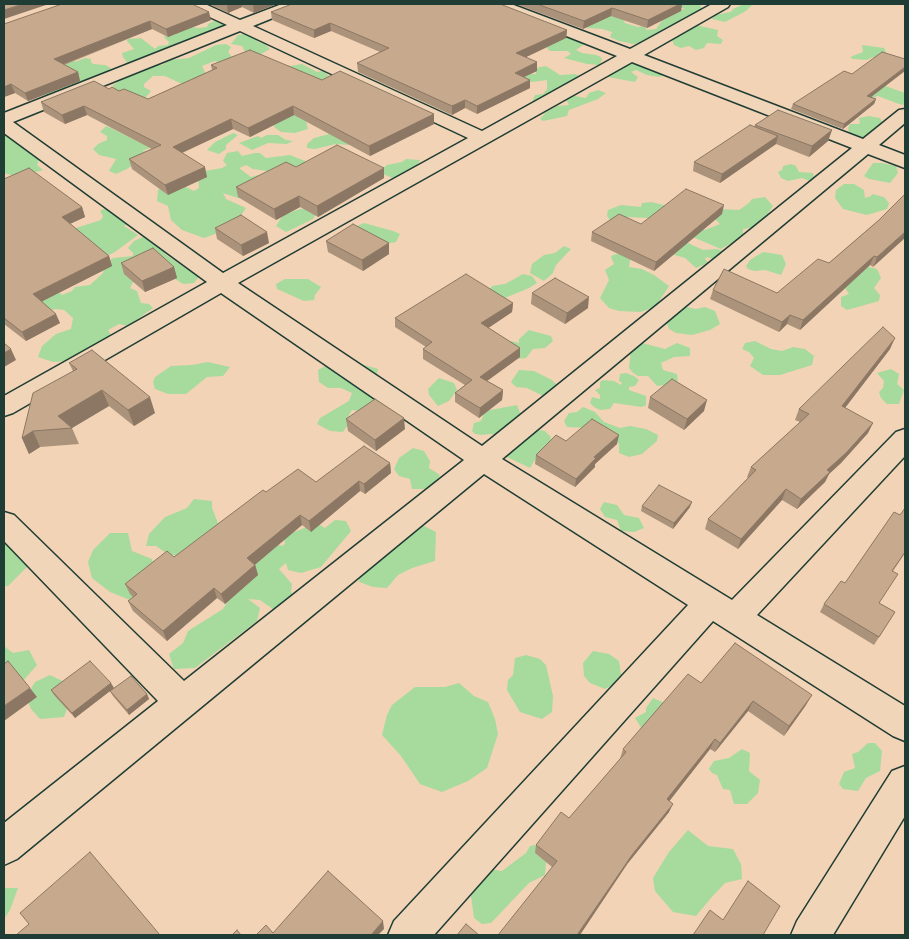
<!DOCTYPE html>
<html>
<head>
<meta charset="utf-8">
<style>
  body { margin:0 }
  #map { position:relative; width:909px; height:939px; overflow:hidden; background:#f3d3b5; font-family:"Architects Daughter",sans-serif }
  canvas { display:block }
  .frame { position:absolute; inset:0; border:5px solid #1f3d34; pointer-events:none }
</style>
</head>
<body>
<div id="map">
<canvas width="909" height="939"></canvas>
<div class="frame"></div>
</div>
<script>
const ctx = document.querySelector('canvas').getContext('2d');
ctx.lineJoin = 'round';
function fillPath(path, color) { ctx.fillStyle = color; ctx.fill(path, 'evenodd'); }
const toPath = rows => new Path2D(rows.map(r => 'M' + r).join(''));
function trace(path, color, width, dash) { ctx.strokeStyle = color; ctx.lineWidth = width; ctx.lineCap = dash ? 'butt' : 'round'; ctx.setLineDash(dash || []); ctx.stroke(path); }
const green = toPath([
  [680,4,702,4,700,6,704,10,694,14,691,18,674,24,667,31,643,43,633,44,619,41,610,37,612,32,602,29,588,28,575,21,584,7,623,19,625,23,638,27,644,26,647,30,656,29,663,19,675,11,685,9,677,6],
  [744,4,753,4,746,11,725,22,712,19,715,15,731,12,733,9],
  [517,15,602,46,583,45,576,50,582,53,596,55,601,57,602,60,599,65,587,64,564,58,571,54,568,51,550,51,546,47,553,44],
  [214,21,224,23,226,26,217,31,212,29,211,32,188,42,183,41,179,42,181,45,155,52,154,56,138,63,128,64,123,57,122,53,134,49,127,41,128,39,141,38,155,49,158,46,168,45,169,42,164,37,168,34,191,27,198,28,207,27,208,24],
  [696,25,718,30,717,36,723,40,721,44,707,43,704,48,696,50,689,46,681,48,674,45,671,37],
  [253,33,258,42,265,44,270,49,261,54,246,53,242,46,231,44,238,35],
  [226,44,231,47,228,52,233,58,227,65,215,61,202,66,206,74,182,84,165,76,153,76,144,84,144,87,151,91,146,97,140,99,114,90,113,85,145,64,162,65,170,60,189,58,216,45],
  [862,45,884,48,888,56,873,57,867,60,853,59,850,57,863,52],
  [71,58,75,62,85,58,91,59,91,62,93,64,105,65,111,68,107,73,96,76,88,83,48,96,35,93,53,65],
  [623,62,644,66,668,73,659,77,647,75,636,70,631,72,638,77,635,82,608,77],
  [280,64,290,66,302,64,317,72,323,71,330,77,299,118,306,121,308,129,295,133,281,132,274,127],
  [546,66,560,75,576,74,582,79,534,103,533,100,535,95,543,94,547,89,547,80,532,82,524,80,525,74,536,74,536,68],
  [880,84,905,93,905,105,899,104,878,96,869,99],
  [598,90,606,93,598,99,569,110,567,116,543,121,540,119,546,112,557,106,569,105,566,99,575,96,586,98,589,93],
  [869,116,880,118,882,122,867,139,853,135,849,132,848,128,850,124,858,124,860,123,859,118],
  [106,126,113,129,159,152,149,148,142,151,152,152,127,169,116,174,109,171,116,159,99,155,93,149,98,144,107,140,107,136,100,132],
  [4,133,6,133,11,139,32,152,39,160,37,165,43,170,18,177,4,173],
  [233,133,238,135,226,145,226,149,219,154,207,150,215,142],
  [333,133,350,145,336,144,315,149,307,148,307,144,314,138],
  [267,135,278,135,286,140,293,141,287,144,268,143,252,150,239,143,258,136,261,138],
  [238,151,242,156,255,153,260,153,266,158,290,155,310,163,325,165,274,172,253,169,246,165,239,168,251,177,262,174,252,199,238,198,223,193,226,199,246,208,236,222,226,230,204,238,182,230,171,220,168,206,157,201,158,190,169,184,182,185,194,191,199,188,198,177,205,171,222,168,227,165,223,161,227,153],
  [406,159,420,160,415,169,395,179,383,174,382,169,387,165,402,162],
  [873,163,882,163,896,166,898,173,890,183,869,179,864,176],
  [791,164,796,166,799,172,813,173,814,179,810,181,802,178,788,181,781,178,778,172,782,170,783,166],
  [844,184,854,184,864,190,865,198,871,196,872,194,884,197,889,203,887,209,867,215,843,209,835,198,836,190],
  [765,197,773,206,763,220,755,227,743,229,743,236,721,249,648,218,628,217,623,221,610,220,607,216,608,210,621,205,641,207,642,203,651,202,664,205,670,215,705,230,720,224,715,219,719,209,739,210,749,203,752,199],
  [108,207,130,223,124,226,138,235,115,252,99,260,4,229,69,210,71,233,76,228,101,220,103,216,100,211],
  [300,209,311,209,316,213,313,219,286,232,276,226,283,215],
  [364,223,393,231,400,234,396,242,378,245,358,230,357,226],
  [151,233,168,246,165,254,187,269,200,271,201,274,194,283,183,284,166,273,137,275,130,288,137,291,141,303,149,304,153,308,128,326,119,324,108,330,111,335,67,361,53,362,38,357,42,346,56,334,71,329,73,318,64,310,56,309,36,313,32,297,54,288,62,295,72,291,75,287,90,285,103,273,105,264,113,258,133,256,133,253,128,248,134,241],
  [688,243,703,250,717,249,723,251,721,256,715,260,707,257,705,259,708,263,696,268,685,258,671,254,680,244],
  [564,246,571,249,556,265,553,273,544,281,530,273,532,264,544,255,555,253],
  [625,252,631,255,629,267,642,269,654,275,669,286,656,306,641,312,619,311,609,308,600,298,609,280,605,270,614,264,611,257,613,255],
  [763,252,782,255,786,264,781,275,765,270,754,271,748,269,746,266,750,260],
  [865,266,877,269,881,278,874,288,880,295,879,301,847,310,841,306,841,297,849,294,845,288],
  [523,274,532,276,537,283,529,288,500,300,488,291,492,286,505,284],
  [285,279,308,279,321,287,315,295,314,300,304,301,277,289,276,284],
  [686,307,696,309,705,307,715,311,720,324,710,330,692,335,676,333,669,329,666,321,672,308],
  [529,330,551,336,553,341,545,348,533,349,526,358,514,359,506,344,511,341,519,343,519,339],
  [755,341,771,349,782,351,793,347,805,349,814,356,812,365,780,375,763,375,750,366,754,358,749,352,742,349,745,343],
  [642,343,665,349,677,343,690,348,690,356,674,357,661,363,663,370,677,374,678,384,657,386,648,376,638,376,632,372,629,368,631,348],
  [335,361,354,362,378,369,373,391,378,399,378,406,368,413,352,410,349,415,349,423,343,432,330,431,317,424,320,418,349,401,352,393,341,388,328,388,319,382,318,370],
  [208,362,230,367,223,376,207,377,186,394,168,394,155,389,153,382,155,377,171,366,192,365],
  [891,369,899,374,897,384,904,390,899,404,887,404,881,398,879,392,883,388,884,381,877,373],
  [519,370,534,371,552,380,558,386,552,395,541,395,527,388,516,387,511,382],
  [626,373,634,376,639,380,635,386,629,387,629,390,646,396,646,405,642,407,614,403,610,409,600,410,594,407,590,403,592,397,600,399,600,395,595,390,600,388,600,382,603,380,614,381,621,385,622,383,619,381,620,374],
  [439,378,454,383,457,390,449,401,438,406,429,395,428,389],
  [517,405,520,413,526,420,508,436,490,434,482,435,475,434,472,431,474,423,481,421,485,411],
  [583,407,595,412,604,422,620,428,630,426,646,429,658,435,657,441,642,454,629,457,619,453,619,444,615,439,591,428,567,427,564,421,569,413,577,412],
  [533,429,545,431,551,437,549,447,536,458,530,468,507,457,508,449],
  [413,448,424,451,430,461,429,468,440,475,434,485,424,489,412,489,410,479,399,476,394,469,399,458],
  [194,499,212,501,212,508,221,531,187,555,169,555,156,546,146,546,149,534,165,517,187,508],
  [604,502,617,505,624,515,639,518,644,528,634,532,621,531,617,520,605,517,600,509],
  [335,520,346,521,351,531,321,567,301,573,288,570,286,563,279,569,292,584,291,591,296,604,283,616,260,600,248,599,260,608,257,621,195,668,174,669,169,654,183,643,188,631,223,609,235,590,249,557,267,540,282,546,285,544,284,536,317,523,325,528],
  [422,525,436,532,435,561,412,568,398,575,387,588,373,587,359,582,361,564],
  [110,533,128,533,132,551,152,559,156,580,130,600,110,592,92,578,88,562,93,550],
  [10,534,29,565,8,586,4,586,4,535],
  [4,646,13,653,29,650,37,665,23,681,4,668],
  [593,651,609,654,619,661,622,680,605,689,590,683,584,676,583,663],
  [526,655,540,659,546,665,553,696,552,712,542,719,520,712,507,690,508,680,513,675,515,658],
  [50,675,73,686,71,698,64,717,40,719,31,709,26,697,35,682],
  [459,683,474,696,488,702,495,719,498,734,487,768,468,781,442,792,420,784,401,756,382,735,387,715,392,705,415,687,445,687],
  [653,698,667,704,650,742,635,718,646,712,646,708],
  [868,743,875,743,882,751,880,771,866,778,858,791,843,789,839,784,844,772,855,768,852,754,858,752],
  [742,749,750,753,749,771,760,780,758,793,747,804,734,804,730,790,723,789,717,775,712,773,709,769,714,761,729,758],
  [688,830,708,846,733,849,741,864,742,879,725,883,711,898,696,916,673,912,655,891,653,878,669,852],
  [534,845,539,847,535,853,546,862,545,875,529,883,491,923,482,924,474,918,471,896,482,879,489,869,502,871,526,853,530,846],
  [4,888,18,888,10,910,4,919]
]);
const street = toPath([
  [185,4,205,4,240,20,282,4,302,4,300,7,253,26,482,131,617,56,493,7,491,4,511,4,630,49,712,4,730,4,728,7,644,55,863,139,899,110,905,109,905,123,879,145,905,155,905,168,868,154,502,459,732,600,896,432,905,429,905,456,757,615,905,706,905,741,893,736,713,621,434,935,388,935,394,921,688,605,484,474,17,859,4,865,4,823,158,701,4,541,4,512,14,515,184,681,464,460,221,293,13,413,4,416,4,396,207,282,4,133,4,113,227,25,188,7,185,4],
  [240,31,468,138,223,273,13,122,240,31],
  [632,62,852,148,482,446,238,283,632,62],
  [905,766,905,816,833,935,791,935,797,921,892,771,905,766]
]);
const wall = toPath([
  [209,4,277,4,254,13,242,7,228,13],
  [516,4,682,4,681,11,647,28,611,16,583,29],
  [271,12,567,30,566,38,525,57,537,62,537,71,524,77,530,80,530,88,477,114,465,108,452,115,358,72,357,63,380,52,331,31,314,38,272,20],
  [211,20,168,37,152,29,64,65,78,72,80,81,28,101,15,93,4,97,4,24],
  [211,65,322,80,434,114,434,124,370,156,294,115,250,137,233,129,182,153,207,177,168,195,132,169,129,159,152,149,87,115,65,124,44,112,41,102,109,89,119,91,148,99,212,70],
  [871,97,876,99,874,104,843,129,791,109,793,104],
  [755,125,832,130,828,141,809,157,776,144,720,183,693,171,694,162,754,127],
  [296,167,384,178,318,217,300,207,276,220,238,197,236,187],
  [4,179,82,207,85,217,70,224,109,256,112,266,42,301,60,323,26,341,4,324],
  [905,194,873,267,870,265,800,330,787,324,779,332,710,299,713,290,777,293,829,263,879,220],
  [722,214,654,271,591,241,592,232],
  [215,228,269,243,243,256,217,239],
  [326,241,389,243,389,254,363,271,328,252],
  [121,263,174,267,177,278,145,292,124,274],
  [532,293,588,308,565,324,531,304],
  [513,303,512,312,488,328,520,348,520,357,487,381,503,390,502,400,479,418,455,402,455,393,465,385,423,359,423,349,426,347,395,327,395,318],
  [890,349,845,408,868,433,841,463,829,474,825,482,797,509,782,500,738,549,705,529,708,519,748,478,747,477,751,467,800,422,795,420,799,409],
  [69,363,155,413,134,426,109,406,72,428,79,444,40,447,29,454,22,438,73,371],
  [650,397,704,411,684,430,648,408],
  [346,419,405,429,376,451,348,431],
  [566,441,617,444,595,464,595,467,575,487,535,464,536,455],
  [390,463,391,473,365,494,360,491,311,532,302,525,255,564,258,575,225,604,217,598,167,641,133,611,128,601,133,597,130,594,125,584,174,557,266,492,316,482],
  [642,506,690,507,673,529,641,511],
  [905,553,893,571,879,603,895,612,874,645,820,612,824,604,845,583],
  [701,683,806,705,784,736,748,711,715,752,710,749,669,801,669,812,628,863,552,867,535,853,536,845,569,818,620,759,623,749],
  [114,688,147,694,149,699,129,715,113,696,110,691,75,718,54,695,51,690]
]);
const shadedWall = toPath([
  [23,4,49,4,4,19,4,10],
  [229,4,241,4,242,7,228,13,227,5],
  [255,4,277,4,254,13,253,5],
  [680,4,682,4,681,11,647,28,648,20],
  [612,8,611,16,583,29,584,21],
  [209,12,211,20,168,37,166,29],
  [150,21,152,29,56,67,54,59],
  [330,23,331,31,314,38,314,30],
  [567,30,566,38,516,62,516,53],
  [537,62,537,71,515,81,515,73],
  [905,67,905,71,866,101,867,96],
  [78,72,80,81,28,101,25,93],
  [530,80,530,88,477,114,477,106],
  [11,84,15,93,4,97,4,87],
  [876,99,874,104,843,129,844,124],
  [465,100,465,108,452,115,452,106],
  [84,106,87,115,65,124,62,115],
  [293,106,294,115,250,137,248,128],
  [434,114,434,124,370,156,369,146],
  [231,119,233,129,175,156,173,147],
  [832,130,828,141,809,157,812,146],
  [778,136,776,144,720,183,722,174],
  [205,167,207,177,168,195,165,185],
  [384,168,384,178,318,217,317,206],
  [299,196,300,207,276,220,274,209],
  [724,205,722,214,654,271,656,262],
  [82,207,85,217,65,226,62,217],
  [267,232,269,243,243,256,241,245],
  [905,232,905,238,873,267,877,257],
  [389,243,389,254,363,271,362,260],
  [109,256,112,266,37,304,33,294],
  [874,256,870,265,800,330,803,320],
  [174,267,177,278,145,292,142,281],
  [589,297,588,308,565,324,567,313],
  [513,303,512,312,481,333,481,323],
  [56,314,60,323,26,341,22,332],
  [790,315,787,324,779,332,782,322],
  [895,338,890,349,838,417,842,406],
  [520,348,520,357,480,386,480,377],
  [11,349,16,360,4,367,4,353],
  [102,390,109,406,72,428,58,416],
  [503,390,502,400,479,418,480,408],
  [150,397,155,413,134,426,128,410],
  [707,400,704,411,684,430,687,419],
  [404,418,405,429,376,451,375,440],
  [873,423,868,433,841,463,829,474,825,482,797,509,801,499,827,470],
  [33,431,40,447,29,454,22,438],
  [619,435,617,444,595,464,595,467,575,487,576,479,594,457],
  [390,463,391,473,365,494,364,484],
  [359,481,360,491,311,532,309,521],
  [786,489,782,500,738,549,741,539],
  [692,502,690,507,673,529,674,523],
  [300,515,302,525,250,569,247,558],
  [255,565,258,575,225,604,221,594],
  [214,588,217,598,167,641,163,631],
  [111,683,114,688,75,718,72,713],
  [30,688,37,697,4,721,4,706],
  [147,694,149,699,129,715,127,710],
  [812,695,806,705,784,736,789,726],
  [753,701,748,711,715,752,720,743],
  [715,739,710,749,664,808,667,799],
  [673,804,669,812,628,863,580,935,577,935,632,855],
  [383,921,384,929,378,935,371,935]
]);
const building = toPath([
  [4,4,23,4,4,10,4,4],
  [62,4,192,4,209,12,166,29,150,21,54,59,78,72,25,93,11,84,4,87,4,24,62,4],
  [292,4,500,4,567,30,516,53,537,62,515,73,530,80,477,106,465,100,452,106,357,63,389,48,330,23,314,30,271,12,292,4],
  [537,4,680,4,648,20,612,8,584,21,537,4],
  [250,50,322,80,340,71,434,114,369,146,293,106,248,128,231,119,173,147,205,167,165,185,129,159,161,145,84,106,62,115,41,102,94,81,109,89,112,87,119,91,124,89,148,99,217,68,211,65,250,50],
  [882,52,905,59,905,67,867,96,876,99,844,124,793,104,844,71,852,74,882,52],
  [778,110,832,130,812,146,755,125,778,110],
  [750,125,778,136,722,174,694,162,750,125],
  [337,145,384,168,317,206,299,196,274,209,236,187,286,162,296,167,337,145],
  [29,168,82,207,62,217,109,256,33,294,56,314,22,332,4,318,4,179,29,168],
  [686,189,724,205,656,262,592,232,619,214,641,224,686,189],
  [905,194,905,232,877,257,874,256,803,320,790,315,782,322,713,290,724,269,777,293,818,259,829,263,879,220,905,194],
  [241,215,267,232,241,245,215,228,241,215],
  [353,224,389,243,362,260,326,241,353,224],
  [153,248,174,267,142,281,121,263,153,248],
  [466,274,513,303,481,323,520,348,480,377,503,390,480,408,455,393,472,380,423,349,432,342,395,318,466,274],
  [555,278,589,297,567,313,532,293,555,278],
  [883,327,895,338,842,406,873,423,846,453,827,470,830,472,801,499,786,489,741,539,708,519,756,470,751,467,809,414,799,409,883,327],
  [4,343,11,349,4,353,4,343],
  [92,350,150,397,128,410,102,390,58,416,72,428,33,431,22,438,33,393,77,369,69,363,92,350],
  [672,379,707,400,687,419,650,397,672,379],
  [375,399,404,418,375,440,346,419,375,399],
  [592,419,619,435,594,457,596,458,576,479,536,455,556,435,566,441,592,419],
  [364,446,390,463,364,484,359,481,309,521,300,515,247,558,255,565,221,594,214,588,163,631,128,601,137,594,125,584,167,551,174,557,263,490,266,492,298,469,316,482,364,446],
  [659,485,692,502,674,523,642,506,659,485],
  [905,508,905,552,892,571,898,574,879,603,895,612,879,637,824,604,841,581,845,583,894,512,900,515,905,508],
  [735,643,812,695,789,726,753,701,720,743,715,739,667,799,673,804,632,855,577,935,498,935,557,861,536,845,561,812,569,818,626,752,623,749,688,674,701,683,735,643],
  [8,661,30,688,4,706,4,664,8,661],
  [90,661,111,683,72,713,51,690,90,661],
  [131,676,147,694,127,710,110,691,131,676],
  [90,852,160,935,16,935,29,924,20,913,90,852],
  [328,871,383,921,371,935,256,935,266,925,273,933,328,871],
  [748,881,780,906,763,935,693,935,710,910,723,920,748,881],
  [466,924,479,935,457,935,466,924],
  [237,930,241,935,232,935,237,930]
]);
fillPath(green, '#a6db9d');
trace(street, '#1f3d34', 3);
fillPath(street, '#f1d5b8');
fillPath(wall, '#ab927a');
fillPath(shadedWall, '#8b7763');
fillPath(building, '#c7aa8e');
trace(building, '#8b7763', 1);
</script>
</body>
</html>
